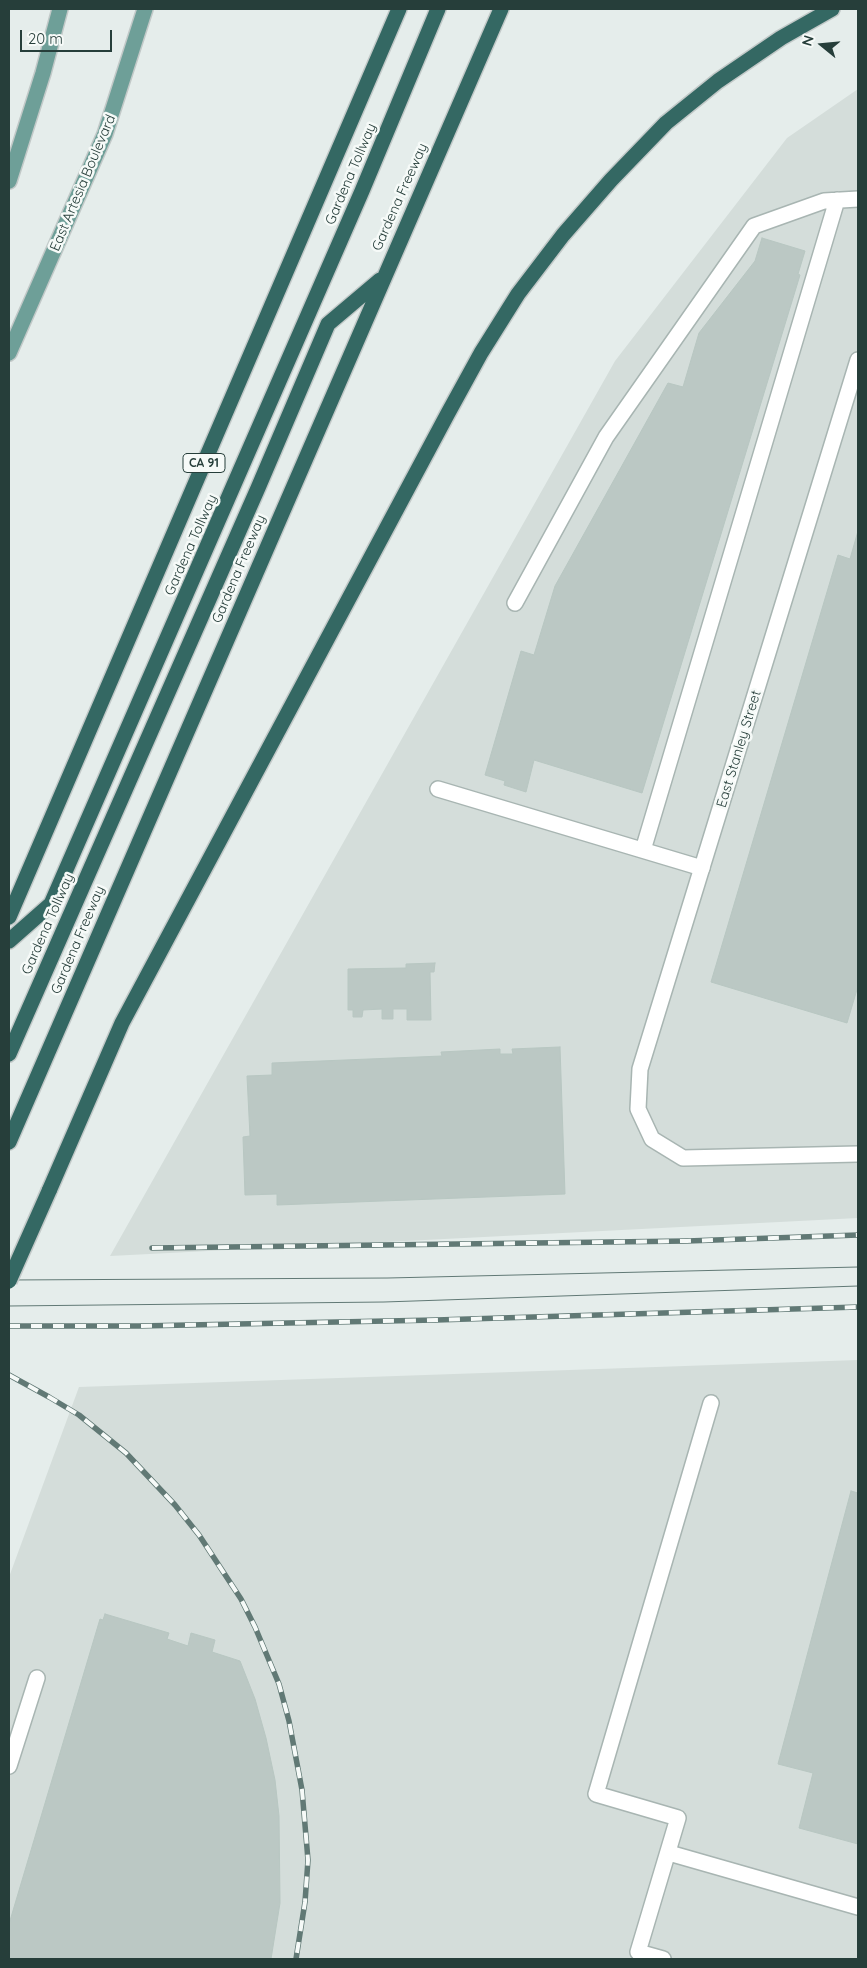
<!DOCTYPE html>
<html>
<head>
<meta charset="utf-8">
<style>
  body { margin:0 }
  #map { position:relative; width:867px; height:1968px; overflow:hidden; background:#e5edeb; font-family:Quicksand,sans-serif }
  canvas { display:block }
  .frame { position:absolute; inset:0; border:10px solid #263e3a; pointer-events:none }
  .north { position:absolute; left:797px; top:20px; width:50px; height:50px; -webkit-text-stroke:4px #f6faf8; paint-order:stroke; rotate:287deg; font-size:14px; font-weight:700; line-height:20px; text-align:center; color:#263e3a }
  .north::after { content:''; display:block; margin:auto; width:18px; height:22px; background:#263e3a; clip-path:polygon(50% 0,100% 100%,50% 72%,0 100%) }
  .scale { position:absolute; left:20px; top:30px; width:92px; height:22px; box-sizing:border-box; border:2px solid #263e3a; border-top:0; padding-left:6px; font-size:15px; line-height:18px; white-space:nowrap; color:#263e3a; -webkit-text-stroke:4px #f6faf8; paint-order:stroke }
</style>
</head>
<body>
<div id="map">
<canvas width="867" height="1968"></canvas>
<div class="frame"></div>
<div class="north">N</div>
<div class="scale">20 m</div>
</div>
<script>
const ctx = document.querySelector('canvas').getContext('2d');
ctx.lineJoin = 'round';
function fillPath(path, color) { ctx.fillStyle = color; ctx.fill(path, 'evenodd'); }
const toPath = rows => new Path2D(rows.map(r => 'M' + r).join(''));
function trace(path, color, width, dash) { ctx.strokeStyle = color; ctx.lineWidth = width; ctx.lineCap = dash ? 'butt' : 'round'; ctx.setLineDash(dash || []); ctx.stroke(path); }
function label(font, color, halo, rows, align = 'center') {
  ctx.font = font + ' Quicksand,sans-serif'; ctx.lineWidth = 5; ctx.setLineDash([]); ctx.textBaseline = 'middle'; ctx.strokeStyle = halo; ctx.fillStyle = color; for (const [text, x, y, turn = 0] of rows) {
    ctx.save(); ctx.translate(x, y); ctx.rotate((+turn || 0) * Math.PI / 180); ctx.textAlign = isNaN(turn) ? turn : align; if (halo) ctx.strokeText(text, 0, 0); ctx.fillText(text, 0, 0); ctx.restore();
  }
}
const built = toPath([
  [858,89,858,1218,110,1256,615,361,787,138],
  [858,1360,858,1959,9,1959,9,1577,79,1387]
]);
const building = toPath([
  [762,238,805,251,798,274,800,275,642,793,534,760,526,792,504,785,505,781,485,775,521,651,534,655,555,586,668,383,683,387,699,333,755,261,762,238],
  [858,531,858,986,847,1023,711,982,838,555,850,559,858,531],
  [435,963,434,972,430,972,431,1020,407,1020,407,1009,393,1009,393,1019,382,1019,382,1009,363,1010,362,1017,353,1017,353,1010,348,1010,348,969,406,968,406,964,435,963],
  [560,1047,565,1194,277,1205,277,1194,245,1195,243,1137,250,1136,247,1076,272,1075,272,1063,442,1056,441,1052,500,1049,500,1054,513,1054,512,1049,560,1047],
  [851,1491,858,1493,858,1844,799,1828,813,1773,778,1764,851,1491],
  [105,1614,169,1633,167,1639,188,1646,191,1633,215,1640,212,1652,240,1661,255,1699,266,1738,275,1780,279,1816,280,1903,271,1959,9,1959,9,1924,100,1619,103,1620,105,1614]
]);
const service = toPath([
  [515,603,606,437,754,226,824,201,858,199],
  [438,789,702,868],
  [643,850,837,200],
  [9,1766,37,1678],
  [669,1853,858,1907],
  [663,1959,638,1952,678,1818,596,1794,711,1403]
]);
const minor = toPath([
  [858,360,640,1069,638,1109,652,1139,683,1158,858,1154]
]);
const primary = toPath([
  [9,181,43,73,60,9],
  [9,353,105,134,145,9]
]);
const motorway = toPath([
  [9,917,399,9],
  [9,941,51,904,362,191,438,9],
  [9,1054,258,488,328,324,380,280],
  [9,1142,501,9],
  [49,1191,122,1023,447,415,481,353,518,294,563,235,611,180,666,123,718,81,781,38,832,9]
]);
const tram = toPath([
  [9,1280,388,1278,858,1267],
  [9,1306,384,1302,858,1286]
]);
const rail = toPath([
  [152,1248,687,1241,858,1235],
  [9,1326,139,1326,436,1320,858,1307],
  [9,1375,49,1397,79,1415,126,1453,175,1505,199,1535,241,1599,255,1627,279,1684,289,1721,302,1790,308,1860,305,1902,296,1959]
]);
const motorwayBridge = toPath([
  [9,1281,49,1191]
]);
const shields = [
  [204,463,42]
];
const shieldNames = [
  ["CA 91",204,463]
];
const streetNames = [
  ["Gardena Tollway",351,174,-67],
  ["East Artesia Boulevard",83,183,-67],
  ["Gardena Freeway",400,197,-66],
  ["Gardena Tollway",191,545,-66],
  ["Gardena Freeway",239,569,-67],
  ["East Stanley Street",739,749,-73],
  ["Gardena Tollway",48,924,-66],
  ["Gardena Freeway",78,940,-67]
];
fillPath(built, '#d4ddda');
fillPath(building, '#bbc8c4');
trace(building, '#b8c7c2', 1);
trace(service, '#a8b5b2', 18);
trace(minor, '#a8b5b2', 18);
trace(primary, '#c2c9c8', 18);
trace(motorway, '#c2c9c8', 18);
trace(service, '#fff', 15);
trace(minor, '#fff', 15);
trace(primary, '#6e9f98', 15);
trace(motorway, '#346863', 15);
trace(tram, '#617975', 1);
trace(rail, '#617975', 5.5);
trace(rail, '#f6faf8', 4, [11]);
trace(motorwayBridge, '#c2c9c8', 18, []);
trace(motorwayBridge, '#346863', 15);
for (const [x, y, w] of shields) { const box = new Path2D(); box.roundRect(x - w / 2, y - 9.5, w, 19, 4); ctx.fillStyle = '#f6faf8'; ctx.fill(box); trace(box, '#263e3a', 1); }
label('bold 12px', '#263e3a', null, shieldNames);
label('14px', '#263e3a', '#f6faf8', streetNames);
</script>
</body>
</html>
